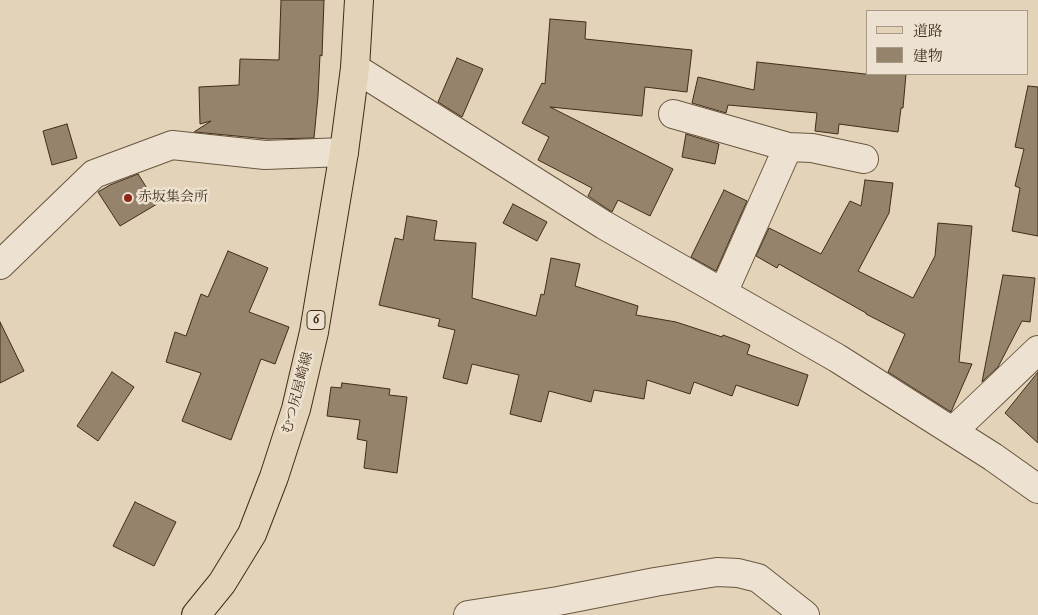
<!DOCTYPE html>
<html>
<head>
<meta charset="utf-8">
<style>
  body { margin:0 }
  #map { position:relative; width:1038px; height:615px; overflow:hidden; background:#e3d3b8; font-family:"IM FELL Great Primer","Noto Serif JP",serif }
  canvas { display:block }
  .legend { position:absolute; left:866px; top:10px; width:162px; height:65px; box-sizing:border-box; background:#ede2d1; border:1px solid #a99a87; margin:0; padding:6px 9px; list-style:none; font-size:15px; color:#422d18 }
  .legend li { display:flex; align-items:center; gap:10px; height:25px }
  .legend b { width:25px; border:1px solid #a99a87 }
</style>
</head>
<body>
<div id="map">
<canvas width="1038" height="615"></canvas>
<ul class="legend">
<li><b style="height:6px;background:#e3d3b8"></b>道路</li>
<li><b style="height:14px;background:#96836b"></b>建物</li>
</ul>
</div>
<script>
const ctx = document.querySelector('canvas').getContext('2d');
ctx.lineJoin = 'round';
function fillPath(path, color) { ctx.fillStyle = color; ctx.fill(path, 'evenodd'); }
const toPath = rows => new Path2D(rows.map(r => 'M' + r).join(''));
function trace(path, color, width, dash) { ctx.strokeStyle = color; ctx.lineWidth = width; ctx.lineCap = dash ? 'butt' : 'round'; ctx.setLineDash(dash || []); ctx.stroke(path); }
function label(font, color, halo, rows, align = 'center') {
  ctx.font = font + ' "IM FELL Great Primer","Noto Serif JP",serif'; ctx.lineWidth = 5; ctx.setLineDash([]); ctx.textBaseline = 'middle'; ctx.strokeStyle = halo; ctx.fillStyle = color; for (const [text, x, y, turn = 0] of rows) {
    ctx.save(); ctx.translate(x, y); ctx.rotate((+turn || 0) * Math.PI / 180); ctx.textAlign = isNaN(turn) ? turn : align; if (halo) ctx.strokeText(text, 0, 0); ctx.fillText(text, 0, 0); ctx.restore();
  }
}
const building = toPath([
  [281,0,324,0,322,56,320,55,318,96,314,138,268,139,194,132,211,121,200,124,199,87,239,85,240,59,279,60,281,0],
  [550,19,586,22,585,39,692,50,687,92,645,87,642,116,550,107,673,169,650,216,618,200,612,212,588,196,592,188,538,160,549,137,522,123,542,83,545,84,550,19],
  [457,58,483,69,462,117,438,102,457,58],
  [757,62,865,74,906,74,903,108,901,108,898,132,839,124,838,134,815,131,817,113,728,105,726,113,692,103,698,77,754,90,757,62],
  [1028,86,1038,87,1038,236,1012,231,1020,188,1015,186,1024,149,1015,147,1028,86],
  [67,124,77,158,52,165,43,131,67,124],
  [686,134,719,144,715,164,682,157,686,134],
  [138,174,157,204,120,226,98,192,110,185,138,174],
  [865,180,893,183,889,213,858,271,913,298,935,256,938,223,972,226,959,362,972,364,951,412,888,372,905,334,866,314,866,313,779,264,777,268,756,256,769,228,821,254,850,201,861,206,865,180],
  [724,190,747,201,716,271,691,257,724,190],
  [513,204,547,222,537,241,503,223,513,204],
  [407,216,437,221,434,240,476,243,472,298,536,316,541,294,544,295,551,258,580,264,575,286,638,306,636,315,676,322,722,337,723,335,750,345,747,354,808,375,798,406,736,385,732,396,694,382,690,394,647,380,644,399,594,390,591,402,549,391,541,422,510,414,519,375,472,364,467,384,443,378,455,330,438,326,440,319,379,305,395,238,403,240,407,216],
  [228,251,268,268,249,312,289,327,275,364,261,359,231,440,182,421,201,373,166,362,175,332,186,336,201,294,208,297,228,251],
  [1003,275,1035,278,1030,322,1022,321,998,367,982,382,1003,275],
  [0,322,24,371,0,383,0,322],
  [112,372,134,387,98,441,77,426,112,372],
  [1038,372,1038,443,1005,413,1038,372],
  [342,383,390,389,389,395,407,397,397,473,364,468,367,441,357,439,360,420,327,416,331,387,341,388,342,383],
  [135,502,176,522,154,566,113,546,135,502]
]);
const minor = toPath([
  [355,68,604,225,837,358,993,457,1038,489],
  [673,114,788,147],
  [0,265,94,174,172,145,265,155,344,152],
  [723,293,788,147,812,148,864,159],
  [953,431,1038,350],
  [468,615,558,601,655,582,717,572,738,573,758,578,805,615]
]);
const major = toPath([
  [196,615,222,583,252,534,274,477,296,409,314,332,344,152,355,68,359,0]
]);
const markers = [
  [128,198,5,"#8f2418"]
];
const shields = [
  [316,320,18]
];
const shieldNames = [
  ["6",316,320]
];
const poiNames = [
  ["赤坂集会所",138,198]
];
const streetNames = [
  ["むつ尻屋崎線",298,393,-75]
];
fillPath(building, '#96836b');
trace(building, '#422d18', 1);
trace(minor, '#6a5640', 30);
trace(major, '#422d18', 30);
trace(minor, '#ede2d1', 28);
trace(major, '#e3d3b8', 28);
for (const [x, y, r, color] of markers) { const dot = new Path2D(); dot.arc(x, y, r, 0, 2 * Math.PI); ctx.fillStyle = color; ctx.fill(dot); trace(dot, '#ede2d1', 2); }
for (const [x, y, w] of shields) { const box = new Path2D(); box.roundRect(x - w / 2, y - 9.5, w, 19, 4); ctx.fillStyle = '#ede2d1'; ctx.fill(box); trace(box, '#422d18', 1); }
label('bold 12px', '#422d18', null, shieldNames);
label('14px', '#422d18', '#ede2d1', poiNames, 'left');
label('14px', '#422d18', '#ede2d1', streetNames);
</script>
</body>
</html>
